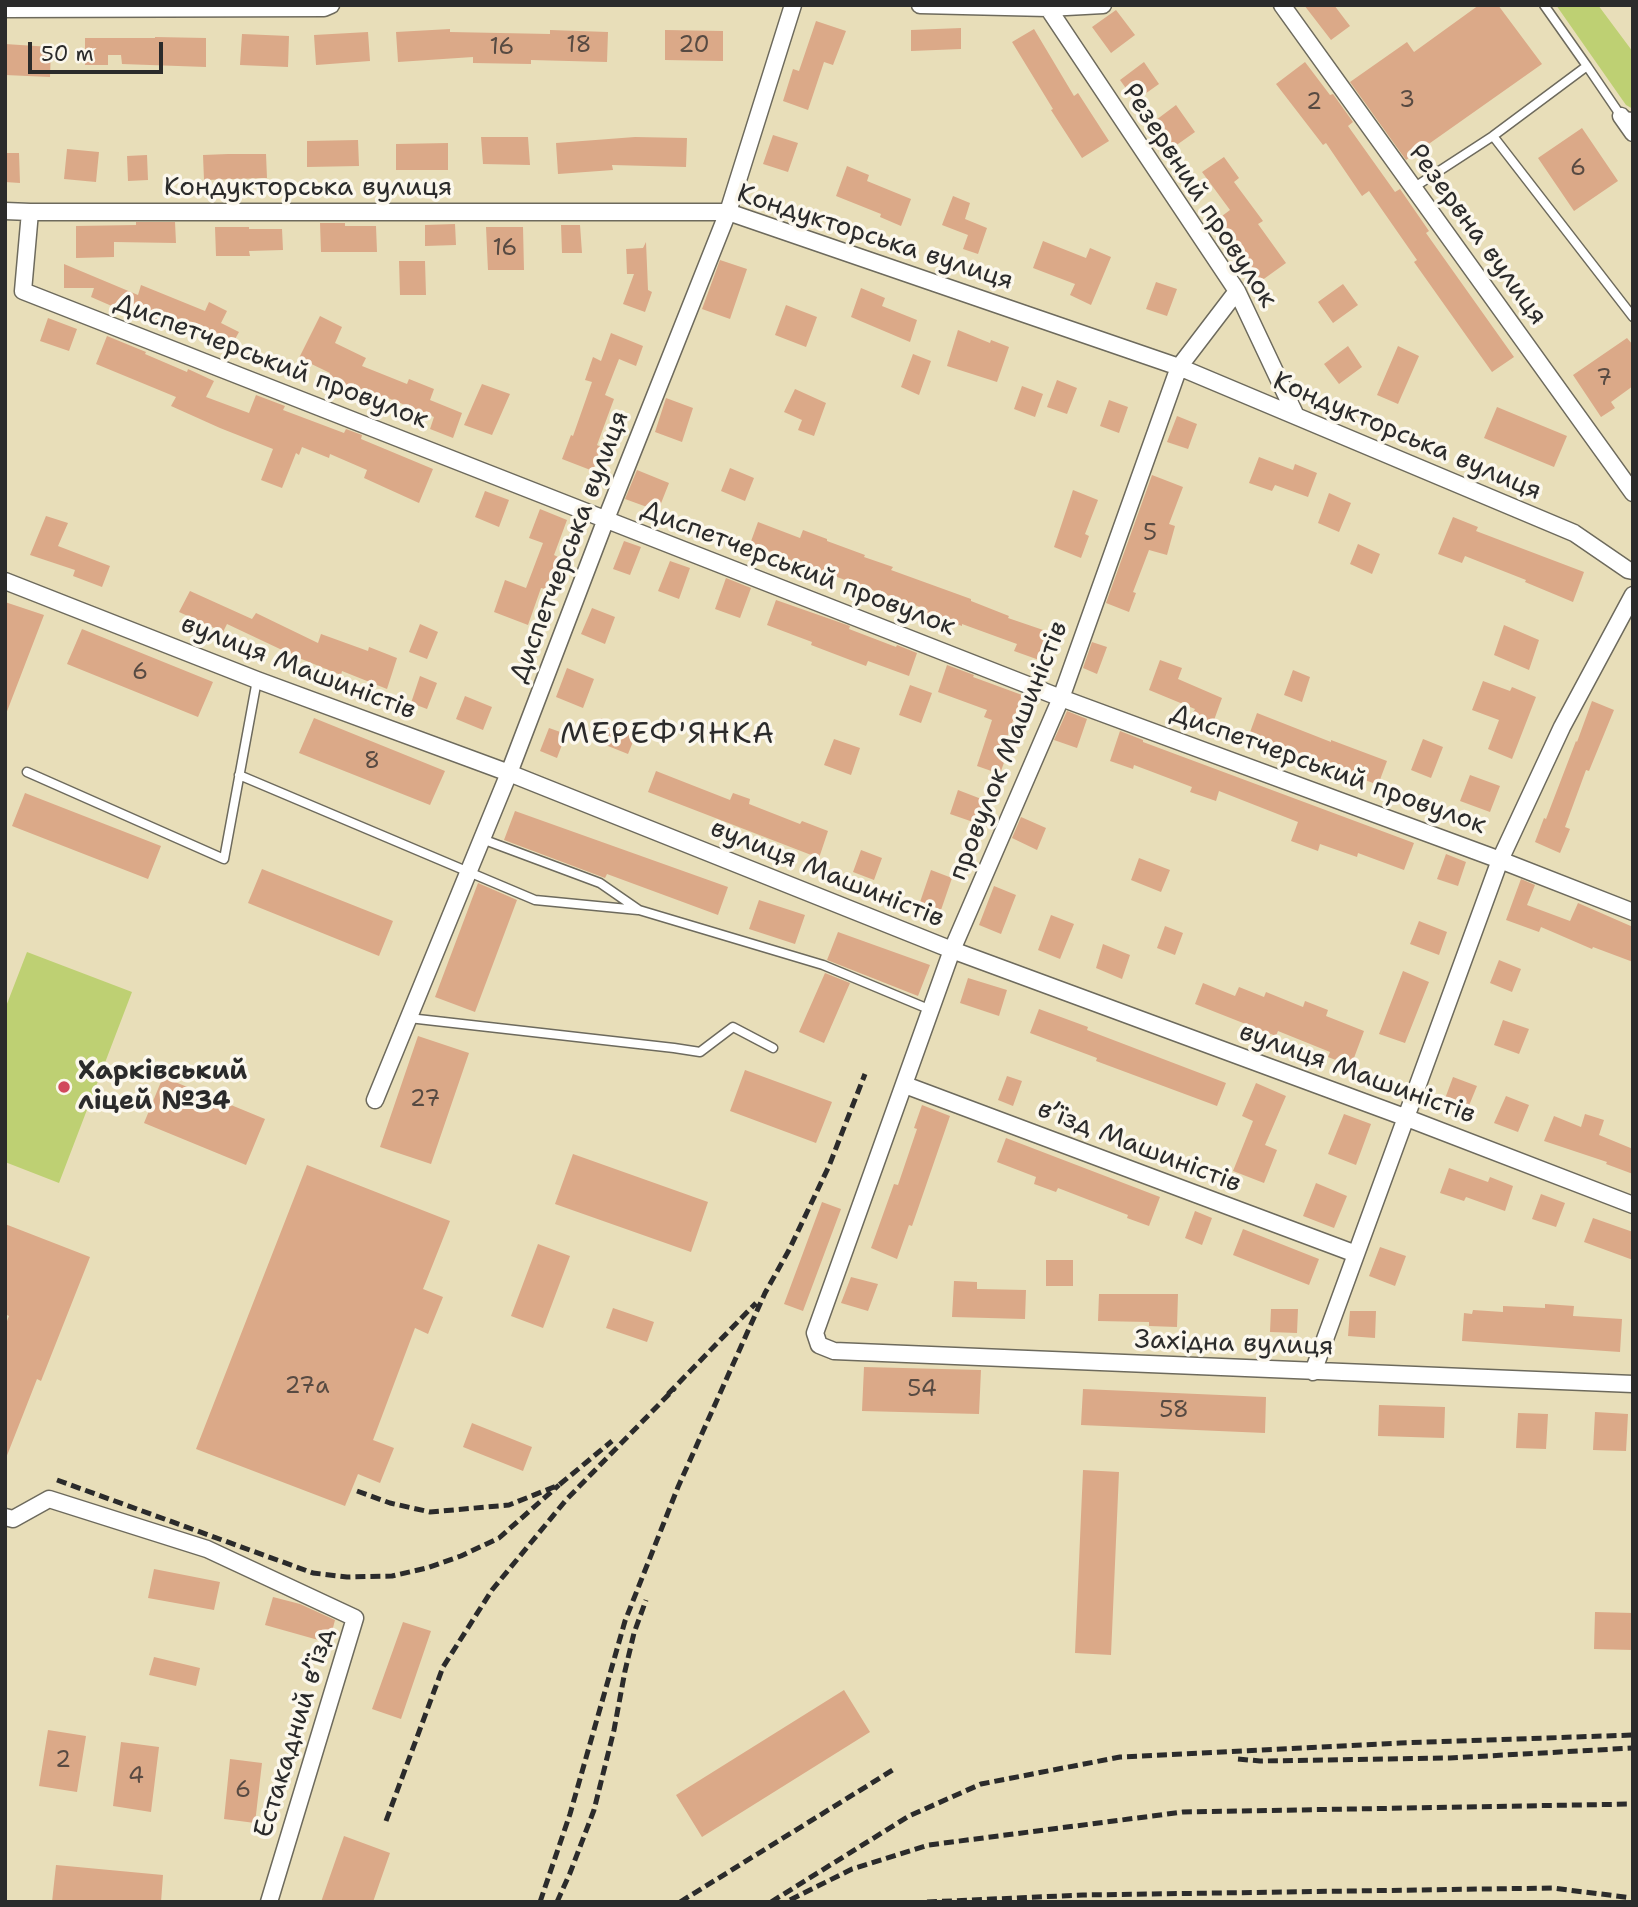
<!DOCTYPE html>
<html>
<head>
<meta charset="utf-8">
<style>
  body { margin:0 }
  #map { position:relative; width:1638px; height:1907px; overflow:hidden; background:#e8deb9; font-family:"Shantell Sans",sans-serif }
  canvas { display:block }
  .frame { position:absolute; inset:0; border:7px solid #2b2b2b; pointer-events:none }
  .scale { position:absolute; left:28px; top:42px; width:135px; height:32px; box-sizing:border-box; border:4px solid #2b2b2b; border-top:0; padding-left:9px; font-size:21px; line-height:24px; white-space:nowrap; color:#2b2b2b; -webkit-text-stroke:5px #fbf7ec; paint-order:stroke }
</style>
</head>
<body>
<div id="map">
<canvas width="1638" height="1907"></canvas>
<div class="frame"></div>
<div class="scale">50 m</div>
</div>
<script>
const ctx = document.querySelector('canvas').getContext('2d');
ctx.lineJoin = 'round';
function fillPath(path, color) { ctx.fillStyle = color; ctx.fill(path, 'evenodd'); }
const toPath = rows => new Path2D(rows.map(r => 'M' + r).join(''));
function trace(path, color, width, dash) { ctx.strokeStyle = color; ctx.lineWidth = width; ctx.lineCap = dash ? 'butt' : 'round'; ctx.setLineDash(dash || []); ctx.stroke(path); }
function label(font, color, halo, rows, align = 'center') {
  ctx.font = font + ' "Shantell Sans",sans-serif'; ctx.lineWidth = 7; ctx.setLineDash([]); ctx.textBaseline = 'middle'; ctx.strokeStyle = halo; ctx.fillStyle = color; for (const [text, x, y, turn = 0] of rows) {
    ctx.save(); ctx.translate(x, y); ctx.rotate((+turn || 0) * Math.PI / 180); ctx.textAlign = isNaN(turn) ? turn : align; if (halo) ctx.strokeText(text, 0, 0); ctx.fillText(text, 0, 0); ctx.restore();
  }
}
const green = toPath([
  [1556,5,1598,5,1633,52,1633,109,1626,105],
  [27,952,132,992,59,1183,5,1162,5,1009]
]);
const building = toPath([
  [1304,5,1334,5,1350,26,1331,40],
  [1479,5,1498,5,1542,64,1406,160,1350,82,1407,42,1414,52],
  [1116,10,1135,35,1111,53,1092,27],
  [816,21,846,31,833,65,824,62,808,110,783,101,793,69,799,71],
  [961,28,961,49,911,51,911,30],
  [450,29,450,32,550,34,550,30,608,32,607,62,531,60,531,64,473,63,473,57,398,62,396,32],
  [1034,29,1074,96,1078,93,1109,141,1082,158,1051,110,1053,109,1012,42],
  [665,30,723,31,723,61,665,60],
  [368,32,370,61,316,65,314,35],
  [242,34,289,36,288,67,240,65],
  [155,37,206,38,206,67,122,64,121,55,108,55,108,65,85,65,85,38,155,38],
  [5,44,51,47,50,77,5,75],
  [1144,62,1159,84,1135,101,1120,80],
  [1305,62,1330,95,1333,94,1353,122,1348,126,1395,192,1400,189,1429,231,1426,233,1514,357,1492,372,1414,262,1417,260,1369,191,1362,196,1326,143,1323,145,1276,84],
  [1176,105,1195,132,1171,149,1152,123],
  [1582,128,1618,181,1574,211,1538,158],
  [773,135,798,143,788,172,763,164],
  [481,137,528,137,530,165,483,164],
  [635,137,687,138,686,167,612,165,613,170,558,174,556,143],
  [358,140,359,166,307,167,307,141],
  [448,143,448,170,396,170,396,144],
  [67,149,99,152,96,182,64,179],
  [5,153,19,153,20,183,5,182],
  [228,154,266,154,267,178,204,180,203,155],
  [147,155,148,180,128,181,127,156],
  [1224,157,1239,178,1234,182,1263,221,1258,224,1286,263,1261,281,1218,219,1230,210,1202,172],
  [847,166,869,175,867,181,911,199,901,226,880,217,881,214,836,196],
  [953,196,970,203,965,219,987,228,978,254,963,249,968,235,942,225],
  [136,222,175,222,176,243,114,242,114,257,76,258,76,226,136,225],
  [320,223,345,223,345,226,376,226,377,252,321,252],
  [455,224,456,245,425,246,425,225],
  [561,225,580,225,582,253,562,253],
  [215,227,249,227,249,229,282,229,283,250,249,251,250,256,216,256],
  [486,227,523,227,524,270,488,270],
  [1043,241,1086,258,1090,248,1111,257,1091,305,1070,295,1075,284,1033,268],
  [646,242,648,290,652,292,645,312,623,304,634,274,627,274,626,249,643,248],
  [720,260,747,269,730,319,702,309],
  [399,261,425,261,426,295,400,295],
  [64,264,138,295,141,285,205,311,209,302,227,311,221,323,239,332,230,348,185,325,182,332,115,304,114,307,91,297,94,288,64,288],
  [1156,282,1177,289,1167,316,1146,309],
  [1343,284,1358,305,1333,323,1318,302],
  [861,288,885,298,882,306,917,320,910,342,851,317],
  [786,305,817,317,806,347,775,335],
  [320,316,342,327,335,343,366,358,362,366,407,384,409,379,434,389,430,400,462,413,453,438,430,429,434,417,388,398,384,409,365,401,367,397,327,379,330,373,299,358],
  [48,318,77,329,69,351,40,341],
  [958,330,990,343,991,340,1009,347,997,382,947,366],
  [611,333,643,346,636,366,619,359,605,395,614,399,597,445,601,447,593,471,562,459,571,435,573,436,592,382,585,380,593,357,601,361],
  [107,336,146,352,145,354,187,372,188,369,214,381,206,397,249,413,256,395,285,406,283,410,344,433,346,429,362,435,361,439,433,469,419,503,364,478,367,470,330,454,329,458,302,447,299,455,296,453,282,488,261,480,273,449,220,428,171,406,176,397,96,364],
  [1627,338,1633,345,1633,386,1611,402,1615,408,1601,417,1573,375],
  [1348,346,1362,367,1339,384,1324,364],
  [1398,346,1419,356,1398,404,1377,395],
  [913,354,931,361,919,395,901,387],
  [1057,380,1077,388,1067,414,1047,407],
  [482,384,510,394,492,435,464,425],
  [1022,386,1043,394,1035,417,1014,409],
  [795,389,826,403,814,436,798,430,802,420,784,412],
  [666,398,693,408,682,442,655,432],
  [1109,400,1128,407,1119,433,1100,426],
  [1497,407,1567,436,1554,467,1484,438],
  [1177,416,1197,424,1188,449,1167,442],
  [1259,457,1293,470,1295,464,1317,473,1308,497,1275,485,1272,491,1249,483],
  [730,468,754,478,745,501,721,491],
  [637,470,669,483,658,511,625,499],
  [1152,475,1183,487,1169,524,1175,526,1167,555,1149,550,1133,592,1136,593,1129,612,1106,603],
  [1073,490,1098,500,1085,534,1089,536,1081,558,1054,547],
  [485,491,509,500,499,527,475,517],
  [1329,493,1351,503,1339,532,1318,523],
  [540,509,567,520,554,555,558,557,545,589,541,588,528,625,494,612,505,580,526,588,543,543,529,538],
  [46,516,68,523,58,546,110,566,102,587,73,576,75,570,30,555],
  [1453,517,1478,527,1476,531,1584,572,1573,602,1525,582,1526,580,1465,556,1462,563,1438,554],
  [758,522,800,538,803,530,827,539,827,541,865,555,864,557,893,567,891,570,971,599,971,601,1009,616,1008,618,1052,633,1042,661,1014,651,1017,644,962,624,962,626,927,613,928,610,815,569,814,572,790,564,791,560,750,544],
  [624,541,641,547,630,575,613,569],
  [1358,544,1380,554,1372,574,1350,564],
  [670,561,690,568,679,599,658,591],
  [726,578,751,588,740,618,715,609],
  [190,591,252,619,256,613,318,643,321,634,368,651,369,647,397,658,387,689,342,671,341,675,299,658,227,624,223,632,179,612],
  [776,600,850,626,849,629,896,647,897,645,917,653,909,676,868,661,866,666,811,645,812,642,767,625],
  [5,602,44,615,6,714,5,714],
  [592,608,615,617,605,644,581,634],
  [420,624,438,632,427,659,409,652],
  [1504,625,1539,640,1529,670,1494,655],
  [82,629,213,682,198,717,67,664],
  [1092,642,1107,647,1097,674,1083,668],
  [1160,660,1182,668,1178,679,1222,698,1213,723,1192,714,1195,709,1149,690],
  [947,665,974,675,973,677,1022,695,1004,746,1009,748,1000,774,977,766,992,720,984,717,987,710,938,692],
  [567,668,594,679,583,708,556,697],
  [1293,670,1310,677,1302,702,1284,695],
  [420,676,437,683,427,709,411,703],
  [1483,681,1510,691,1512,687,1536,697,1512,759,1488,749,1499,720,1472,710],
  [910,685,932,693,921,723,899,715],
  [465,696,492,707,483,730,456,719],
  [1592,701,1614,710,1589,771,1586,770,1565,827,1570,829,1560,853,1535,842,1544,818,1546,819,1576,741,1577,742],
  [1067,711,1087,719,1077,748,1054,740],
  [1257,713,1331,742,1331,740,1387,761,1378,785,1306,757,1306,758,1292,753,1293,751,1249,735],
  [314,718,445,771,430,805,299,753],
  [601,718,637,732,628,754,593,740],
  [549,728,566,734,557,758,540,751],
  [1120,731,1143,740,1143,742,1414,843,1404,870,1358,853,1357,857,1320,844,1318,851,1291,841,1298,822,1219,791,1216,801,1190,792,1192,787,1134,765,1133,769,1110,761],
  [834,739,860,748,851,775,824,765],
  [1423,739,1443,747,1431,778,1411,770],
  [656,771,730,800,733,793,750,799,749,804,800,824,802,821,828,831,819,858,648,792],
  [1470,775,1500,786,1490,812,1460,801],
  [958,790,984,800,976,823,950,814],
  [25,793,161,846,148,879,12,826],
  [515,811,728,887,718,915,607,874,605,878,504,840],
  [1021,817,1046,828,1037,850,1012,838],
  [861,850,882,858,874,880,853,872],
  [1446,854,1466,862,1458,886,1437,879],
  [1139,858,1170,870,1161,892,1131,880],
  [262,869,393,921,379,956,248,903],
  [931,870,952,878,941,910,920,902],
  [1521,879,1535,885,1527,905,1570,921,1578,903,1633,927,1633,962,1593,947,1592,949,1541,927,1539,932,1506,920],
  [478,883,517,900,475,1012,435,997],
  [994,886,1016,895,1001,934,979,925],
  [759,900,805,915,795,944,749,929],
  [1051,915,1074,924,1060,959,1038,950],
  [1419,921,1447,932,1439,955,1410,944],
  [1165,926,1183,933,1175,955,1157,948],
  [838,932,930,965,918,996,827,960],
  [1103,944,1130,955,1122,979,1096,968],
  [1499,960,1521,969,1512,992,1490,983],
  [1403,971,1429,982,1405,1043,1379,1034],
  [825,973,850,983,824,1043,799,1032],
  [968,978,1007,990,999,1016,960,1003],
  [1203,983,1235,996,1239,987,1264,997,1266,992,1303,1007,1305,1001,1328,1010,1326,1016,1364,1031,1351,1066,1328,1057,1330,1052,1278,1031,1276,1036,1195,1004],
  [1039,1009,1088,1027,1087,1030,1226,1083,1217,1106,1096,1061,1097,1058,1030,1033],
  [1503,1020,1529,1029,1519,1054,1494,1045],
  [418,1036,469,1053,431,1164,380,1147],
  [745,1070,832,1102,816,1143,730,1111],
  [1007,1076,1022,1081,1013,1106,998,1100],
  [163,1077,265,1119,246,1165,144,1123],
  [1453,1077,1477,1086,1466,1113,1443,1104],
  [1256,1083,1286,1096,1265,1145,1277,1150,1264,1183,1233,1171,1253,1121,1242,1116],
  [1506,1096,1529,1105,1518,1132,1494,1123],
  [922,1105,950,1116,912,1226,909,1225,897,1259,871,1248,894,1184,898,1185,917,1129,914,1128],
  [1344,1114,1371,1124,1356,1165,1328,1154],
  [1585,1114,1604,1120,1599,1135,1633,1149,1633,1174,1606,1164,1607,1162,1544,1141,1554,1116,1581,1127],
  [1006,1138,1160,1197,1149,1226,1127,1218,1128,1215,1058,1188,1056,1192,1034,1184,1036,1177,997,1162],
  [573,1154,708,1202,691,1252,555,1204],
  [307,1165,450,1221,423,1289,443,1297,428,1334,415,1328,373,1440,394,1448,380,1483,358,1474,345,1506,196,1449],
  [1449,1168,1488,1182,1490,1177,1513,1186,1505,1211,1466,1197,1464,1201,1440,1193],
  [1316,1183,1347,1196,1334,1228,1303,1216],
  [1541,1194,1565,1203,1556,1227,1532,1219],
  [822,1202,841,1209,803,1311,784,1304],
  [1195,1211,1212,1218,1202,1245,1185,1238],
  [1593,1218,1633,1232,1633,1260,1584,1242],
  [5,1224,90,1257,41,1381,37,1379,6,1458,5,1326,9,1316,5,1314],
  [1243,1229,1319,1259,1309,1285,1233,1255],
  [538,1244,570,1256,543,1328,511,1316],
  [1380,1247,1406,1256,1395,1286,1369,1276],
  [1046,1260,1073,1260,1073,1286,1046,1286],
  [851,1277,878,1284,868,1311,841,1303],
  [954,1281,977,1282,977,1289,1026,1290,1025,1319,952,1317],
  [1099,1294,1178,1294,1177,1327,1149,1326,1149,1322,1098,1321],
  [1545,1304,1574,1306,1573,1316,1622,1319,1620,1352,1462,1341,1464,1313,1472,1314,1473,1310,1503,1312,1503,1306,1545,1308],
  [613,1308,654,1322,647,1342,606,1328],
  [1271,1309,1298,1309,1297,1333,1270,1332],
  [1350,1311,1376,1311,1375,1338,1348,1336],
  [864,1367,981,1370,979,1414,862,1411],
  [1083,1389,1266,1397,1265,1433,1081,1425],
  [1379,1405,1445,1407,1444,1438,1378,1436],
  [1595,1412,1628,1414,1626,1451,1593,1450],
  [1518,1413,1548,1414,1546,1449,1516,1448],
  [472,1423,532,1447,523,1471,463,1447],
  [1083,1470,1119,1472,1111,1655,1075,1653],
  [154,1569,220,1582,214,1610,148,1598],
  [273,1597,300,1604,335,1620,329,1643,265,1625],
  [1595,1612,1633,1613,1633,1650,1594,1649],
  [403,1622,431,1631,401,1719,372,1709],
  [154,1657,200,1668,196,1686,149,1675],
  [844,1690,870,1732,702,1837,676,1795],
  [48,1730,86,1736,77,1792,39,1786],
  [121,1742,159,1747,151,1812,113,1806],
  [230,1759,262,1763,255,1823,224,1819],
  [344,1836,390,1853,373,1902,321,1902],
  [56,1865,163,1875,161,1902,52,1902]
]);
const service = toPath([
  [1544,5,1587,66],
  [1493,136,1633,317],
  [1413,188,1493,136,1587,66,1621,116,1633,117],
  [27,772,224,859,257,680],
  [239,775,535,900,638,910],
  [482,839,600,883,639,910,823,965,931,1010],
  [409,1018,674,1048,700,1052,733,1027,773,1048]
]);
const minor = toPath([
  [920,5,1048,8,1103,5],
  [1282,5,1633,493],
  [1048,8,1237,291,1296,416],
  [5,9,324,8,331,5],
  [1621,116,1633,133],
  [5,211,30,212,728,212,1179,367,1574,533,1628,570,1633,571],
  [30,212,23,291,1061,698,1500,860,1633,912],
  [1237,291,1179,367,1061,698,952,950,815,1333,819,1345,834,1351,1633,1384],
  [5,581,257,680,509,773,952,950,1407,1118,1633,1205],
  [905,1085,1356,1254],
  [375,1100,509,773,606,519,728,212,793,5],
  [1313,1372,1500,860,1562,727,1633,595],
  [5,1517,13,1519,49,1499,207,1549,355,1618,269,1902]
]);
const rail = toPath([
  [668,1394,756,1303],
  [57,1480,313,1573,347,1577,392,1576,427,1568,461,1556,499,1538,559,1485],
  [357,1491,390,1503,430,1512,509,1505,559,1485,612,1441],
  [1238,1759,1260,1761,1450,1758,1633,1748],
  [386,1821,443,1667,492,1590,566,1500,675,1388],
  [790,1900,852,1869,929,1845,1183,1812,1633,1804],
  [540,1902,570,1814,625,1621,678,1487,765,1293,789,1250,829,1166,865,1074],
  [557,1902,570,1873,594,1810,614,1730,625,1671,634,1633,646,1600],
  [680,1902,896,1768],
  [771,1902,909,1816,981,1784,1120,1757,1400,1743,1633,1735],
  [927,1902,1083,1895,1552,1888,1633,1898]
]);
const markers = [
  [64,1087,7,"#d1495b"]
];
const numberNames = [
  ["18",579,46],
  ["20",694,46],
  ["16",502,48],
  ["3",1407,101],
  ["2",1314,103],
  ["6",1578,169],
  ["16",505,249],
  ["7",1604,379],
  ["5",1150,534],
  ["6",140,673],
  ["8",372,762],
  ["27",425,1100],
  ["27а",307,1387],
  ["54",922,1390],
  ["58",1174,1411],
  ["2",63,1761],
  ["4",136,1777],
  ["6",243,1791]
];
const streetNames = [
  ["Кондукторська вулиця",308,188],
  ["Резервний провулок",1199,196,57],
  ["Резервна вулиця",1477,235,54],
  ["Кондукторська вулиця",875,238,18],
  ["Диспетчерський провулок",271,362,21],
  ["Кондукторська вулиця",1407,437,23],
  ["Диспетчерська вулиця",570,547,-69],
  ["Диспетчерський провулок",798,569,21],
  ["вулиця Машиністів",298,668,21],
  ["провулок Машиністів",1009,751,-68],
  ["Диспетчерський провулок",1328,770,20],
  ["вулиця Машиністів",827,874,22],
  ["вулиця Машиністів",1357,1074,20],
  ["в’їзд Машиністів",1139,1147,21],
  ["Західна вулиця",1234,1344,2],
  ["Естакадний в’їзд",295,1733,-73]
];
const poiNames = [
  ["Харківський",78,1072],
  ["ліцей №34",78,1102]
];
const quarterNames = [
  ["МЕРЕФ'ЯНКА",668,735]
];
fillPath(green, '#bed073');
fillPath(building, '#dba988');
trace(service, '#6d6a5d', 11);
trace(minor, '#6d6a5d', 19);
trace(service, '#fff', 8);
trace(minor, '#fff', 16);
trace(rail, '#2b2b2b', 5, [10, 5]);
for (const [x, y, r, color] of markers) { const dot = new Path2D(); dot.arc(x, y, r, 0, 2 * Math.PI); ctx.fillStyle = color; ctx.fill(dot); trace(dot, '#fbf7ec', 2.5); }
label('23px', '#574a42', null, numberNames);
label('26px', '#2b2b2b', '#fbf7ec', streetNames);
label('bold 26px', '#2b2b2b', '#fbf7ec', poiNames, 'left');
ctx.letterSpacing = '2px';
label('30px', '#2b2b2b', '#fbf7ec', quarterNames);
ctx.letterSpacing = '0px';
</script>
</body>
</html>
